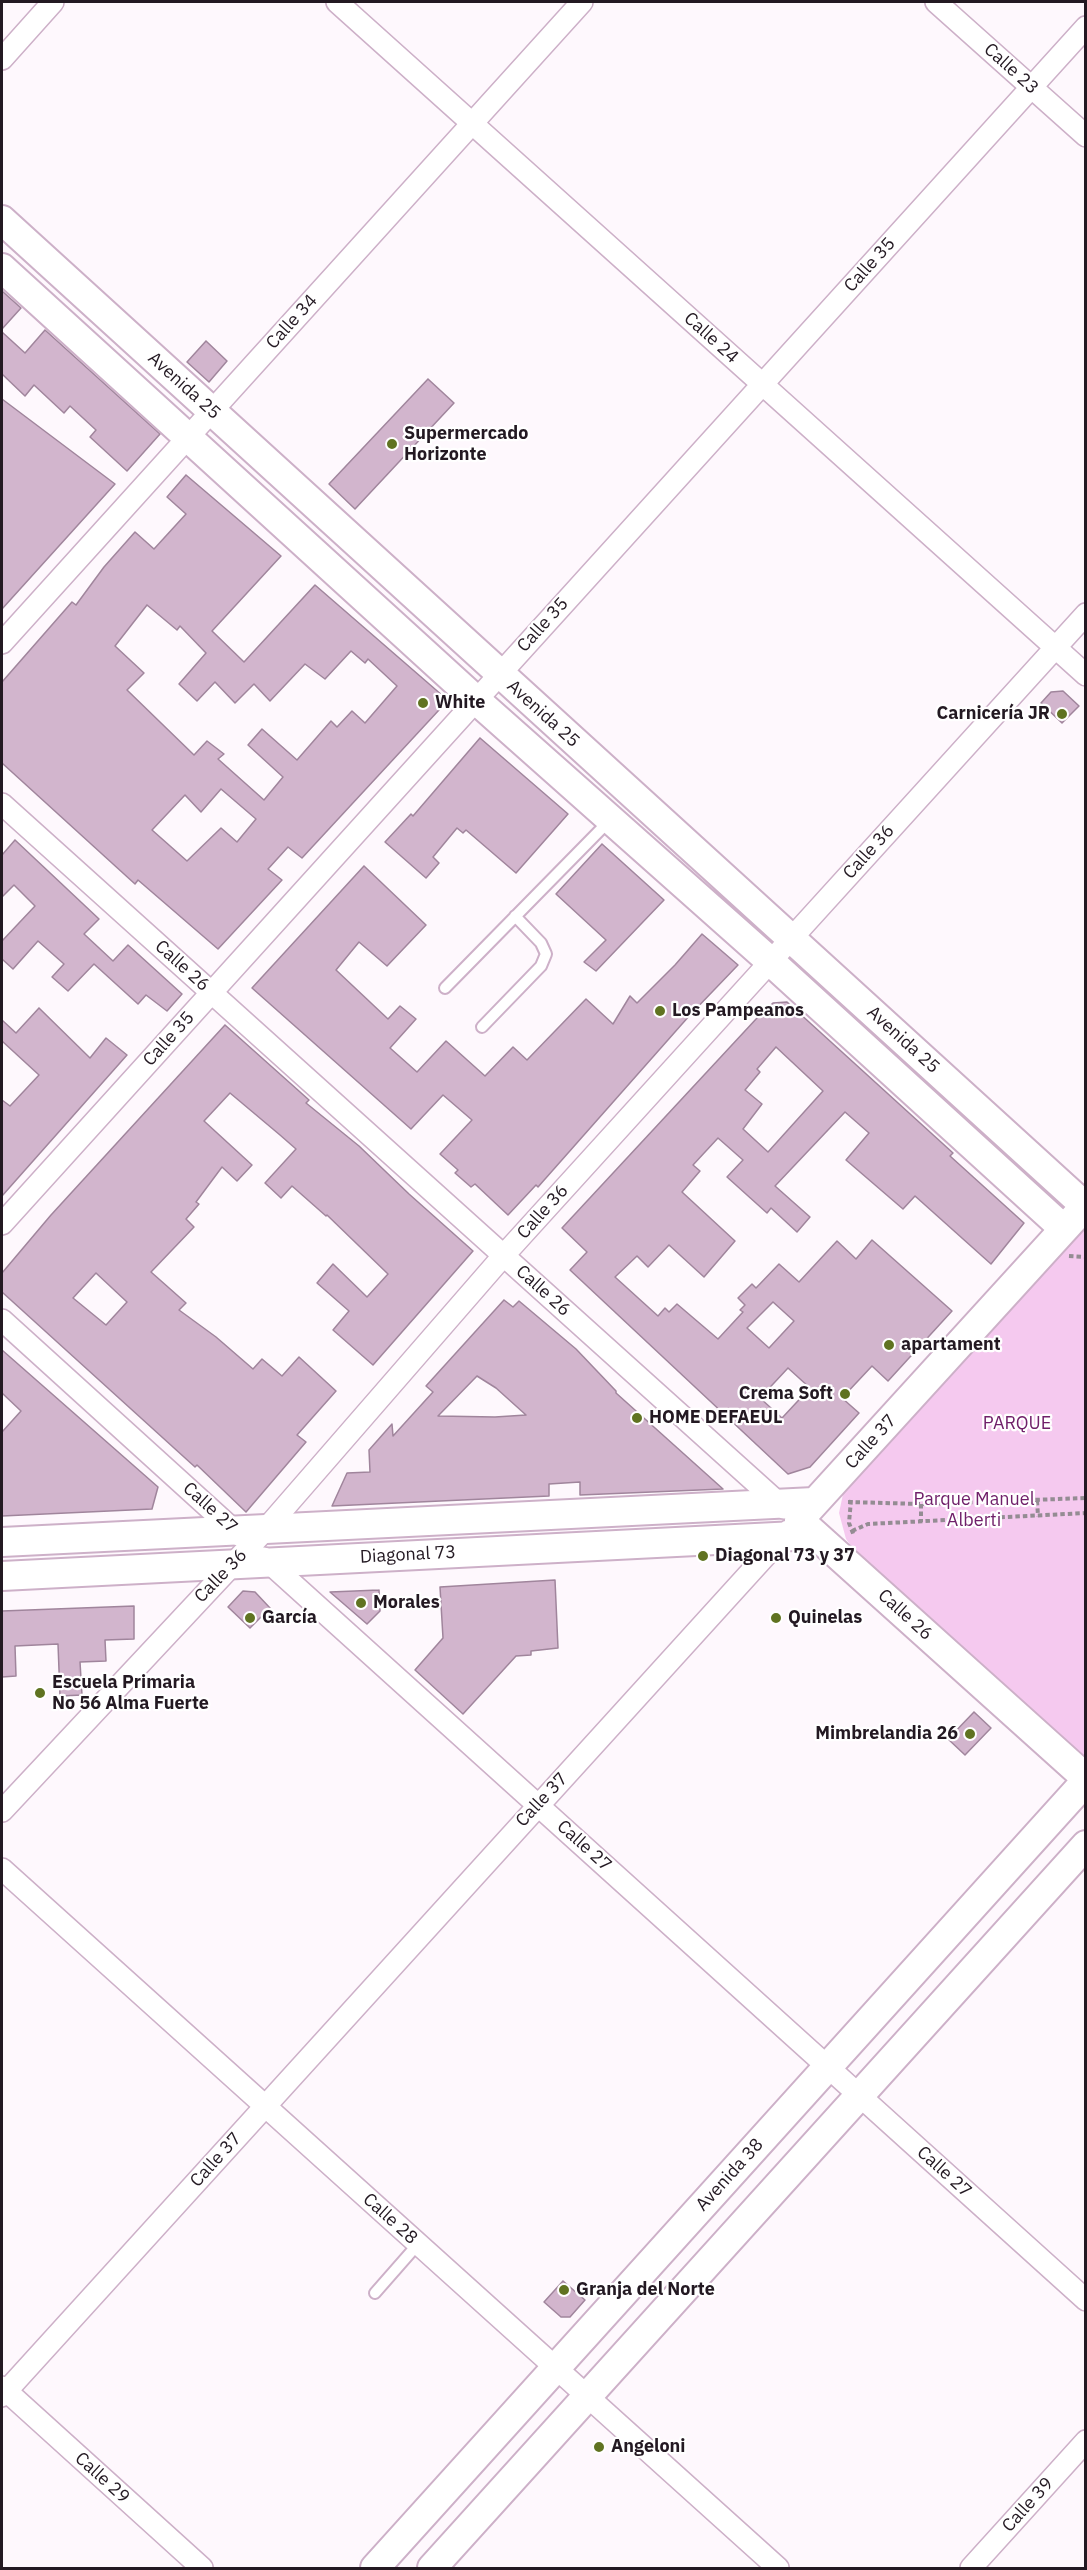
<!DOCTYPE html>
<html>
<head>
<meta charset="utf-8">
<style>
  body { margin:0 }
  #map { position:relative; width:1087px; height:2570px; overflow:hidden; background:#fef8fd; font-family:"IBM Plex Sans",sans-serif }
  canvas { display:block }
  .frame { position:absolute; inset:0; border:3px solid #231922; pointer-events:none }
</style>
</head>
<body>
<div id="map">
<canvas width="1087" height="2570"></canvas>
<div class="frame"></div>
</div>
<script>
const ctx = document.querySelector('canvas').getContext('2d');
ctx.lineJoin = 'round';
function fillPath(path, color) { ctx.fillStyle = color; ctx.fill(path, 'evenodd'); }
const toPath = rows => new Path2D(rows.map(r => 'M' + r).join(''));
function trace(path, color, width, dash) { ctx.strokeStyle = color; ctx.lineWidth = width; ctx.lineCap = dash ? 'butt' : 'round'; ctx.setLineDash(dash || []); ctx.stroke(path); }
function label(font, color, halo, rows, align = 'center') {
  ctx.font = font + ' "IBM Plex Sans",sans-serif'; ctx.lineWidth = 4.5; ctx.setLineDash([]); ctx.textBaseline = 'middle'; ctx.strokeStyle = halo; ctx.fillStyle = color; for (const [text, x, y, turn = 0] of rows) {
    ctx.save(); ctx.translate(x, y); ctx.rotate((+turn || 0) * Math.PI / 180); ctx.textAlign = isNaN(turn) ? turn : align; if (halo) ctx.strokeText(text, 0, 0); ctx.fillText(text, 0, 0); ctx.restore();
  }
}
const green = toPath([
  [1086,1225,1086,1760,861,1559,846,1539,839,1513,843,1494,855,1476]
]);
const building = toPath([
  [2,291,21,308,2,329,2,291],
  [45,330,160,434,127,471,90,437,96,430,70,406,64,413,34,385,25,396,2,374,2,332,25,353,45,330],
  [206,341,227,361,209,382,187,362,206,341],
  [428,379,454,403,355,509,329,484,428,379],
  [2,399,115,484,2,609,2,399],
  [186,475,281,556,212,631,244,662,315,585,443,696,439,710,302,858,288,847,268,869,282,880,218,949,138,880,135,884,2,763,2,682,72,602,76,605,104,567,135,532,154,549,186,514,167,497,186,475],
  [147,605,177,630,180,626,206,653,179,684,197,701,215,682,235,703,254,684,270,701,305,664,325,679,351,651,365,663,368,659,397,686,365,723,352,711,337,727,331,721,297,760,262,729,248,745,283,777,264,800,218,759,224,754,207,741,194,755,127,690,144,673,115,646,147,605],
  [221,789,256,819,237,842,221,828,187,861,152,830,185,795,201,812,221,789],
  [1063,691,1079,706,1062,723,1041,703,1051,692,1063,691],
  [480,738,568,814,516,873,466,830,463,833,457,828,433,857,439,863,426,878,385,842,411,814,413,816,480,738],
  [15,840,99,919,84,934,113,961,128,945,182,994,167,1011,146,995,138,1004,94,964,68,991,52,977,64,964,38,941,13,969,2,959,2,941,35,906,14,885,2,897,2,855,15,840],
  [602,844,664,900,596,971,584,962,606,940,556,894,602,844],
  [364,866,426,925,387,966,359,942,336,970,388,1019,400,1006,416,1019,390,1048,417,1072,446,1041,485,1076,513,1047,527,1060,586,999,613,1024,630,996,637,1003,675,965,702,934,738,965,690,1015,538,1187,536,1185,508,1215,475,1184,471,1187,455,1173,458,1170,440,1154,472,1120,443,1095,411,1129,252,988,364,866],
  [787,1002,953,1153,950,1156,1024,1223,991,1264,915,1196,903,1209,846,1160,869,1133,845,1112,775,1186,810,1217,797,1232,771,1208,767,1213,727,1177,743,1160,718,1138,693,1165,700,1171,682,1192,735,1241,704,1277,669,1245,648,1267,637,1256,615,1277,658,1316,665,1308,669,1312,677,1304,718,1339,743,1312,740,1310,745,1305,738,1298,752,1284,756,1288,779,1264,799,1282,837,1241,856,1259,872,1240,952,1311,888,1381,872,1366,842,1398,859,1413,810,1467,788,1474,570,1270,587,1252,562,1228,757,1018,773,1003,787,1002],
  [776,1047,823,1091,768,1152,743,1129,762,1104,745,1090,760,1072,757,1069,776,1047],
  [773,1302,794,1321,769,1348,747,1328,773,1302],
  [788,1368,810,1388,782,1418,760,1398,788,1368],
  [39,1008,90,1058,106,1038,127,1055,2,1196,2,1100,10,1106,39,1075,2,1041,2,1020,16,1033,39,1008],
  [225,1025,309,1100,306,1103,359,1146,409,1194,473,1251,373,1365,333,1330,349,1311,317,1283,333,1264,367,1297,388,1274,327,1215,326,1216,292,1186,281,1198,265,1183,296,1149,280,1135,230,1093,204,1121,252,1165,237,1181,222,1167,196,1202,199,1204,186,1219,194,1227,151,1272,186,1303,179,1310,216,1337,253,1369,262,1359,282,1376,299,1357,336,1391,297,1435,306,1442,246,1512,197,1465,195,1467,2,1292,2,1273,51,1215,225,1025],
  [96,1273,127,1302,106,1325,73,1298,96,1273],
  [504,1300,513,1307,519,1301,576,1349,616,1391,616,1393,723,1489,580,1495,580,1482,549,1484,549,1496,332,1506,347,1473,370,1472,369,1450,392,1424,393,1436,433,1392,426,1386,504,1300],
  [477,1376,496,1388,526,1415,495,1417,438,1416,477,1376],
  [2,1350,158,1487,152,1509,2,1516,2,1432,21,1411,2,1393,2,1350],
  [555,1580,558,1648,531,1651,531,1655,516,1656,463,1714,415,1670,443,1638,440,1587,555,1580],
  [379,1590,380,1611,367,1624,330,1592,379,1590],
  [243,1591,255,1592,270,1608,250,1628,228,1607,243,1591],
  [134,1606,134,1639,105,1640,106,1661,80,1662,82,1695,60,1696,58,1644,15,1646,16,1676,2,1677,2,1611,134,1606],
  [974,1712,991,1728,965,1755,948,1739,974,1712],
  [563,2281,585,2300,570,2317,561,2317,544,2302,563,2281]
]);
const path = toPath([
  [1069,1256,1086,1257],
  [851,1500,849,1523,854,1536],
  [1037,1501,1038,1516],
  [848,1502,921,1504,1086,1498],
  [921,1504,921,1522],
  [852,1531,868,1524,1086,1513]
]);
const service = toPath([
  [445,988,610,820],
  [482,1027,541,966,546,954,541,943,515,916],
  [375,2293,418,2244]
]);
const minor = toPath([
  [337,2,1086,675],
  [936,2,1086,136],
  [2,59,53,2],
  [2,643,582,2],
  [2,804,784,1508],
  [2,1224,1086,27],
  [2,1320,239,1535],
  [264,1558,1086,2300],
  [2,1811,265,1530,504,1255,1086,614],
  [2,1869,778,2568],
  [2,2387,202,2568],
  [2,2396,788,1531],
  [971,2568,1086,2441]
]);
const secondary = toPath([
  [2,220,1085,1206],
  [2,268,476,700,770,961,1064,1229],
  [1077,1215,799,1520,1086,1778],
  [2,1542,814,1502],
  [2,1576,815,1535],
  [375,2568,1086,1781],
  [432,2568,1086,1845]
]);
const markers = [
  [392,444,6,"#607321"],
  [423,703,6,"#607321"],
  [1062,714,6,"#607321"],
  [660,1011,6,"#607321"],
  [889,1345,6,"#607321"],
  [845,1394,6,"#607321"],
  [637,1418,6,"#607321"],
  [703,1556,6,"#607321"],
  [361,1603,6,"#607321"],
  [250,1618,6,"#607321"],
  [776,1618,6,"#607321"],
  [40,1693,6,"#607321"],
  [970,1734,6,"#607321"],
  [564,2290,6,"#607321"],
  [599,2447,6,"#607321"]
];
const streetNames = [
  ["Calle 23",1011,69,42],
  ["Calle 35",870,265,-48],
  ["Calle 34",292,322,-48],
  ["Calle 24",711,338,42],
  ["Avenida 25",184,386,42],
  ["Calle 35",543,625,-48],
  ["Avenida 25",543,714,42],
  ["Calle 36",869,852,-48],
  ["Calle 26",182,966,42],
  ["Calle 35",169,1039,-48],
  ["Avenida 25",903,1040,42],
  ["Calle 36",543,1212,-48],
  ["Calle 26",543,1291,42],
  ["Calle 37",871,1442,-48],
  ["Calle 27",210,1508,42],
  ["Diagonal 73",408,1555,-3],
  ["Calle 36",221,1576,-46],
  ["Calle 26",905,1615,42],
  ["Calle 37",542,1800,-47],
  ["Calle 27",584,1846,42],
  ["Calle 37",216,2160,-48],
  ["Calle 27",944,2172,42],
  ["Avenida 38",730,2175,-48],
  ["Calle 28",390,2219,42],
  ["Calle 29",102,2478,42],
  ["Calle 39",1028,2505,-48]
];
const poiNames = [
  ["Supermercado",404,434],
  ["Horizonte",404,455],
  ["White",435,703],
  ["Carnicería JR",1050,714,"right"],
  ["Los Pampeanos",672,1011],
  ["apartament",901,1345],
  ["Crema Soft",833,1394,"right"],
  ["HOME DEFAEUL",649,1418],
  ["Diagonal 73 y 37",715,1556],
  ["Morales",373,1603],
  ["García",262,1618],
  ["Quinelas",788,1618],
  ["Escuela Primaria",52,1683],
  ["No 56 Alma Fuerte",52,1704],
  ["Mimbrelandia 26",958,1734,"right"],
  ["Granja del Norte",576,2290],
  ["Angeloni",611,2447]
];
const parkNames = [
  ["PARQUE",1017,1424],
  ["Parque Manuel",974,1500],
  ["Alberti",974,1521]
];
fillPath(green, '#f5c9ef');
fillPath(building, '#d2b5cd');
trace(building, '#a0859c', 1.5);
trace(service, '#cdb0c8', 14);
trace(minor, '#cdb0c8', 24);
trace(secondary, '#cdb0c8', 32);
trace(path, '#948c93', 4, [4.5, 3]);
trace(service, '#fff', 10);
trace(minor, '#fff', 21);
trace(secondary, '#fff', 28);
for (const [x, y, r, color] of markers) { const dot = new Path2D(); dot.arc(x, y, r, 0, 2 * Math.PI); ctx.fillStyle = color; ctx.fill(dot); trace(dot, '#fff', 2); }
label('18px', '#231922', '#fff', streetNames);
label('bold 18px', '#231922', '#fff', poiNames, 'left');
label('18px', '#70206a', '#fff', parkNames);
</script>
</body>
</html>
